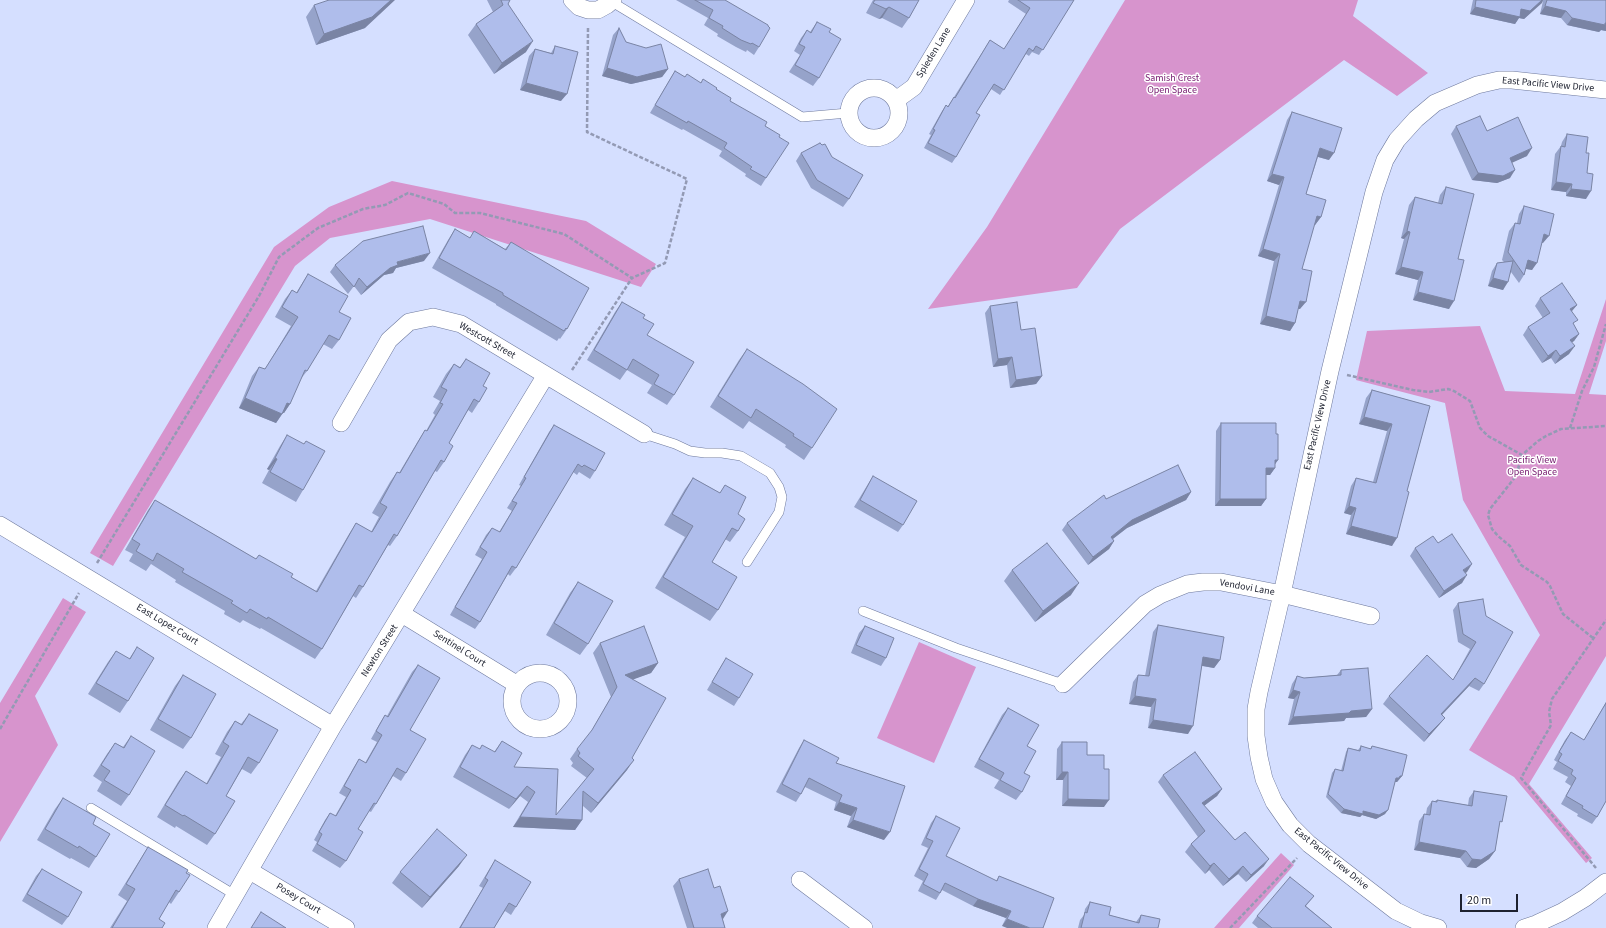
<!DOCTYPE html>
<html>
<head>
<meta charset="utf-8">
<style>
  body { margin:0 }
  #map { position:relative; width:1606px; height:928px; overflow:hidden; background:#d5dfff; font-family:"Source Sans 3",sans-serif }
  canvas { display:block }
  .scale { position:absolute; left:1460px; top:894px; width:58px; height:18px; box-sizing:border-box; border:2px solid #1d212f; border-top:0; padding-left:5px; font-size:12px; line-height:14px; white-space:nowrap; color:#1d212f; -webkit-text-stroke:3px #fff; paint-order:stroke }
</style>
</head>
<body>
<div id="map">
<canvas width="1606" height="928"></canvas>
<div class="scale">20 m</div>
</div>
<script>
const ctx = document.querySelector('canvas').getContext('2d');
ctx.lineJoin = 'round';
function fillPath(path, color) { ctx.fillStyle = color; ctx.fill(path, 'evenodd'); }
const toPath = rows => new Path2D(rows.map(r => 'M' + r).join(''));
function trace(path, color, width, dash) { ctx.strokeStyle = color; ctx.lineWidth = width; ctx.lineCap = dash ? 'butt' : 'round'; ctx.setLineDash(dash || []); ctx.stroke(path); }
function label(font, color, halo, rows, align = 'center') {
  ctx.font = font + ' "Source Sans 3",sans-serif'; ctx.lineWidth = 3; ctx.setLineDash([]); ctx.textBaseline = 'middle'; ctx.strokeStyle = halo; ctx.fillStyle = color; for (const [text, x, y, turn = 0] of rows) {
    ctx.save(); ctx.translate(x, y); ctx.rotate((+turn || 0) * Math.PI / 180); ctx.textAlign = isNaN(turn) ? turn : align; if (halo) ctx.strokeText(text, 0, 0); ctx.fillText(text, 0, 0); ctx.restore();
  }
}
const green = toPath([
  [1125,0,1358,0,1353,16,1428,73,1397,96,1344,60,1120,229,1077,288,928,309,987,227],
  [392,181,586,221,656,264,641,287,430,219,330,238,295,266,113,566,90,553,274,247,329,207],
  [1606,299,1606,341,1589,394,1606,395,1606,656,1529,784,1592,858,1586,863,1514,777,1469,750,1540,635,1463,500,1445,403,1356,380,1367,331,1480,326,1505,391,1575,394],
  [63,598,86,612,35,696,58,745,0,842,0,703],
  [919,642,976,667,934,763,877,738],
  [1281,853,1294,865,1239,928,1214,928]
]);
const path = toPath([
  [572,370,632,278],
  [1347,375,1413,390,1429,392,1448,389,1454,391,1470,401,1480,428,1488,436,1522,455],
  [1570,428,1582,391,1594,367,1606,324],
  [97,563,259,296,279,257,318,228,363,209,385,205,408,193,444,204,455,213,480,213,564,234,632,278,665,263,687,179,587,132,588,28],
  [1593,638,1563,614,1550,586,1547,582,1521,565,1510,546,1498,536,1492,529,1488,515,1490,509,1516,476,1522,455,1538,441,1546,436,1561,429,1606,426],
  [0,729,79,593],
  [1596,868,1521,778,1551,725,1549,712,1552,699,1606,620],
  [1230,928,1297,858]
]);
const lane = toPath([
  [612,2,802,117,848,113],
  [644,434,675,444,690,451,705,453,722,453,741,456,770,473,779,487,782,497,779,512,747,562],
  [863,611,956,648,1063,684],
  [91,808,235,895]
]);
const street = toPath([
  [572,0,579,7,588,10,598,10,607,5,613,0],
  '849 113a25 25 0 1 1 50 0a25 25 0 1 1-50 0Z',
  [896,100,914,87,966,0],
  [341,423,389,340,409,322,433,317,461,324,644,434],
  [0,525,333,726],
  [402,614,516,684],
  '512 701a28 28 0 1 1 56 0a28 28 0 1 1-56 0Z',
  [1063,684,1145,604,1160,595,1187,584,1203,582,1221,582,1282,594,1371,616],
  [250,871,346,928],
  [800,880,864,928],
  [216,928,333,726,546,375],
  [1438,928,1421,923,1396,911,1309,844,1290,825,1274,802,1264,779,1259,757,1256,736,1256,709,1259,692,1282,594,1330,371,1374,192,1385,160,1397,140,1416,119,1435,103,1477,85,1499,80,1512,80,1606,90],
  [1524,928,1536,924,1562,912,1585,898,1606,882]
]);
const wall = toPath([
  [487,0,510,0,508,4,526,52,494,74,468,35,476,24,493,12],
  [676,0,725,0,759,47,754,55,747,50,746,52,736,47,717,36,718,34,704,25,708,18],
  [873,0,919,0,909,18,902,28,882,18,879,19,866,13],
  [1009,0,1074,0,1039,55,1032,52,1029,56,1026,54,1000,95,991,89,976,113,956,157,952,163,924,148,931,135,929,134,942,111,946,105,948,106,954,97,990,40,1004,49,1026,14,1008,2],
  [1473,0,1606,0,1606,31,1601,30,1599,32,1571,26,1567,25,1561,18,1540,14,1543,1,1524,19,1519,18,1515,24,1470,14],
  [314,5,365,28,316,45,306,17],
  [817,22,829,32,819,78,813,86,789,72,800,55,794,51,801,38,807,30,810,32],
  [619,28,626,42,668,69,662,77,631,84,602,76,613,35],
  [555,46,561,101,520,90,529,56,535,49,551,53],
  [675,71,685,77,701,83,703,79,716,89,730,101,779,137,766,178,761,186,745,176,746,174,719,156,722,151,683,129,682,130,650,113,670,79],
  [1292,112,1329,160,1318,157,1306,194,1321,217,1315,225,1314,224,1302,269,1300,309,1298,309,1295,323,1290,331,1260,324,1274,261,1258,256,1279,185,1267,181,1287,120],
  [1456,126,1487,131,1527,156,1512,162,1510,178,1497,183,1472,180,1451,134],
  [1567,134,1586,153,1587,173,1586,199,1566,196,1566,192,1551,190,1555,154,1561,146,1562,142],
  [801,153,849,199,843,207,811,188,796,161],
  [1446,187,1458,259,1449,309,1413,300,1418,280,1395,274,1404,239,1401,238,1409,205,1415,197,1438,203,1440,195],
  [1524,206,1543,243,1542,243,1532,270,1526,269,1524,275,1519,283,1511,272,1503,290,1488,286,1492,271,1497,263,1504,262,1502,260,1509,231,1515,223,1517,223,1519,214],
  [455,229,470,238,474,231,505,249,511,242,567,329,560,339,559,338,557,341,496,305,496,304,432,268,448,240],
  [424,261,396,268,393,273,384,275,361,295,354,286,348,294,330,272,335,265],
  [308,274,339,312,339,340,332,349,323,344,307,371,300,380,290,404,284,413,283,413,276,423,239,408,252,376,259,367,265,369,291,326,275,317,285,299,292,290,296,293],
  [1540,298,1577,305,1572,311,1574,325,1579,334,1574,341,1572,342,1569,354,1555,364,1551,358,1542,363,1523,335,1528,327,1543,318,1535,306],
  [622,302,643,318,647,335,674,395,667,405,647,393,652,385,627,370,620,380,587,360,615,312],
  [990,306,1021,330,1042,376,1036,384,1010,388,1007,365,993,367,985,313],
  [747,349,812,448,804,460,785,447,786,445,749,421,743,429,710,407,739,360],
  [466,359,483,386,479,402,472,413,468,410,449,443,444,462,437,472,435,471,397,536,390,546,388,545,363,587,356,598,353,596,322,649,315,659,261,628,260,629,243,620,240,623,224,614,225,611,175,582,176,580,151,564,146,571,129,561,133,554,125,550,148,510,155,500,256,559,259,555,291,577,316,591,349,534,356,523,371,532,379,517,372,513,390,482,397,472,399,473,418,441,425,430,426,431,435,415,433,413,440,401,433,397,446,374,454,364,460,367],
  [1372,390,1430,406,1392,546,1346,534,1351,515,1344,513,1351,486,1356,478,1373,482,1387,431,1359,424,1366,398],
  [1221,423,1276,434,1278,460,1275,464,1275,468,1270,475,1266,475,1266,499,1261,506,1215,506,1216,431],
  [554,425,595,471,590,479,579,472,577,475,573,472,516,568,510,576,508,574,480,622,475,629,450,615,482,559,475,555,486,535,492,528,499,532,512,511,507,508,521,486,519,485,549,432],
  [287,435,303,490,296,502,262,483,269,470,267,469,280,446],
  [873,476,903,525,898,532,854,507,868,484],
  [693,478,720,493,725,485,738,514,738,531,730,542,725,539,712,562,718,610,710,621,655,588,685,537,664,525,685,489],
  [1191,492,1186,500,1127,528,1113,539,1114,541,1109,549,1088,565,1062,530,1067,523,1106,499],
  [1438,543,1467,572,1465,573,1462,583,1439,598,1410,556,1415,548],
  [1012,570,1071,595,1035,622,1004,581],
  [578,582,588,644,580,655,546,635,570,593],
  [1483,599,1484,684,1479,691,1469,686,1442,715,1445,718,1439,725,1424,742,1383,704,1389,696,1453,680,1470,649,1458,642,1453,610,1458,603],
  [1158,625,1220,660,1214,668,1202,666,1188,734,1148,728,1151,707,1129,704,1133,682,1138,675,1145,676,1153,632],
  [865,626,886,658,881,666,851,653,859,633],
  [600,643,658,663,651,673,633,679,632,758,627,770,591,813,583,806,582,820,575,830,513,827,528,802,520,796,509,809,453,777,465,755,472,745,479,749,494,752,502,741,514,767,556,815,587,778,571,766,573,763,570,759,577,749,589,735,611,697,593,653],
  [137,647,128,701,120,713,88,694,108,662,116,651,129,659],
  [726,658,739,698,734,706,707,690,721,666],
  [418,665,406,773,401,781,393,776,376,804,371,812,369,811,358,829,346,861,340,868,312,851,317,842,314,840,325,820,330,813,335,816,346,797,339,793,354,767,359,759,365,763,377,742,371,739,380,723,385,715,387,716,412,672],
  [1341,670,1372,709,1366,717,1346,718,1344,721,1288,725,1294,699,1288,698,1292,684,1297,676,1304,678,1337,675],
  [183,675,191,738,183,749,150,730,175,686],
  [1606,702,1606,801,1597,817,1592,824,1577,816,1578,814,1561,804,1571,786,1565,782,1568,777,1553,769,1557,762,1554,760,1565,740,1571,732,1584,740],
  [1008,708,1027,746,1022,792,1016,800,994,788,999,780,974,767,1002,715],
  [249,714,259,763,251,774,242,769,226,796,215,834,207,845,176,826,175,828,157,817,178,782,186,771,206,784,221,757,215,754,227,732,235,721,241,724],
  [131,736,129,795,121,806,97,791,102,782,93,776,107,754,115,743,123,747],
  [804,740,836,763,884,840,847,827,851,816,834,810,836,802,805,787,801,794,796,802,776,792,799,748],
  [1062,742,1087,755,1104,807,1062,806,1063,780,1056,780,1057,749],
  [1361,746,1370,749,1372,746,1402,776,1397,782,1395,782,1385,814,1376,819,1362,815,1360,817,1341,813,1326,797,1332,773,1335,769,1341,771,1346,752,1348,748,1358,750],
  [1163,775,1222,789,1217,796,1204,806,1235,840,1264,866,1246,882,1238,874,1223,886,1209,870,1205,874,1185,852,1191,844,1198,837,1158,782],
  [1474,791,1499,826,1495,851,1489,859,1476,868,1467,867,1460,858,1414,850,1419,821,1424,814,1426,814,1427,808,1432,801,1435,801,1437,800,1468,805,1469,798],
  [63,798,93,824,96,857,89,868,71,858,70,859,37,840,55,809],
  [936,816,946,856,996,881,999,876,1054,898,1002,926,1006,918,973,906,942,890,936,900,918,891,923,881,914,876,928,848,921,845,931,823],
  [148,847,186,873,179,892,171,904,169,902,159,919,162,928,110,928,127,901,118,895,141,858],
  [495,860,516,907,511,915,505,911,494,928,459,928,483,888,479,886,490,868],
  [459,866,422,908,392,883,400,872],
  [42,869,68,917,62,925,22,901,36,876],
  [679,879,714,888,725,928,687,928,673,886],
  [1314,896,1306,906,1332,928,1258,928,1252,923,1257,916],
  [1090,902,1109,915,1136,922,1141,915,1158,928,1078,928,1080,920,1084,915,1085,909]
]);
const shadedWall = toPath([
  [391,0,395,0,365,28,316,45,324,34],
  [1542,0,1543,0,1542,3,1524,19,1519,18,1515,24,1470,14,1475,7,1521,9],
  [1545,6,1566,11,1561,18,1540,14],
  [889,7,882,18,879,19,886,9],
  [1572,18,1606,23,1606,31,1601,30,1599,32,1567,25],
  [533,41,526,52,494,74,502,63],
  [607,68,668,69,662,77,631,84,602,76],
  [526,83,567,94,561,101,520,90],
  [1320,148,1334,153,1329,160,1315,156],
  [1532,148,1527,156,1505,166,1510,158],
  [1515,170,1510,178,1497,183,1472,180,1478,173],
  [1272,174,1284,177,1279,185,1267,181],
  [1556,182,1572,184,1566,192,1551,190],
  [1571,189,1591,191,1586,199,1566,196],
  [1317,216,1321,217,1315,225,1312,224],
  [1407,231,1410,232,1404,239,1401,238],
  [1544,234,1549,236,1543,243,1539,242],
  [1263,249,1280,254,1274,261,1258,256],
  [430,253,424,261,396,268,393,273,384,275,361,295,367,287,397,262],
  [1528,260,1537,263,1532,270,1522,268],
  [1401,267,1423,272,1418,280,1395,274],
  [1493,278,1508,282,1503,290,1488,286],
  [1418,292,1454,301,1449,309,1413,300],
  [1300,301,1306,302,1300,309,1294,308],
  [1577,305,1571,312,1570,309],
  [1266,316,1295,323,1290,331,1260,324],
  [1579,334,1574,341,1565,347,1570,340],
  [1575,346,1569,354,1555,364,1560,356],
  [1556,350,1551,358,1542,363,1548,356],
  [1012,357,1007,365,993,367,998,359],
  [1042,376,1036,384,1010,388,1016,380],
  [245,398,282,414,276,423,239,408],
  [287,403,290,404,284,413,281,412],
  [1364,417,1392,424,1387,431,1359,424],
  [275,458,277,459,269,470,267,469],
  [1275,460,1278,460,1273,467],
  [1266,468,1275,468,1270,475,1260,475],
  [1191,492,1186,500,1127,528,1106,544,1111,537,1132,520],
  [1220,499,1266,499,1261,506,1215,506],
  [1349,506,1356,508,1351,515,1344,513],
  [1351,526,1397,538,1392,546,1346,534],
  [1114,541,1109,549,1088,565,1093,557],
  [1472,564,1467,572,1458,577,1463,570],
  [1467,575,1462,583,1439,598,1444,591],
  [1079,583,1071,595,1035,622,1043,611],
  [1203,657,1220,660,1214,668,1198,665],
  [658,663,651,673,618,685,625,675],
  [1475,678,1469,686,1436,721,1441,714],
  [1293,690,1300,692,1294,699,1288,698],
  [1135,696,1156,699,1151,707,1129,704],
  [1372,709,1366,717,1346,718,1344,721,1288,725,1293,717,1351,711],
  [1445,718,1439,725,1424,742,1429,734],
  [1153,720,1193,726,1188,734,1148,728],
  [634,760,627,770,591,813,598,803],
  [1062,772,1068,772,1063,780,1056,780],
  [1400,776,1402,776,1397,782,1393,782,1396,778],
  [527,786,520,796,509,809,516,799],
  [1222,789,1217,796,1197,811,1202,803],
  [1068,799,1109,800,1104,807,1062,806],
  [839,802,857,808,851,816,834,810],
  [1344,809,1363,811,1388,810,1385,814,1376,819,1362,815,1360,817,1341,813],
  [520,817,582,820,575,830,513,827],
  [853,820,890,832,884,840,847,827],
  [1419,842,1466,851,1460,858,1414,850],
  [1495,851,1489,859,1476,868,1467,867,1472,859],
  [467,855,459,866,422,908,430,897],
  [1269,859,1264,866,1246,882,1251,875],
  [1214,863,1209,870,1205,874,1210,866],
  [1243,866,1238,874,1223,886,1229,879],
  [978,899,1011,911,1006,918,973,906],
  [728,911,723,919,716,921,721,914],
  [1007,919,1030,928,1007,928,1002,926]
]);
const building = toPath([
  [329,0,391,0,372,17,324,34,314,5,329,0],
  [501,0,510,0,508,4,533,41,502,63,476,24,503,5,501,0],
  [695,0,725,0,768,25,768,26,770,28,759,47,752,43,751,44,741,40,722,28,723,26,709,18,713,10,695,0],
  [875,0,919,0,909,18,889,7,886,9,873,3,875,0],
  [1018,0,1074,0,1043,50,1036,46,1033,51,1029,48,1004,90,994,84,976,113,980,115,956,157,928,143,935,130,933,129,946,105,948,107,954,97,955,98,990,40,1004,49,1030,8,1018,0],
  [1476,0,1542,0,1530,11,1521,9,1520,17,1475,7,1476,0],
  [1547,0,1606,0,1606,23,1605,23,1605,25,1572,18,1566,11,1545,6,1547,0],
  [817,22,831,29,829,32,841,39,819,78,795,65,805,47,799,44,807,30,811,33,817,22],
  [619,28,626,42,646,48,661,44,668,69,637,77,607,68,619,28],
  [555,46,578,52,567,94,526,83,535,49,553,54,555,46],
  [675,71,685,77,687,74,701,83,703,79,717,88,716,89,731,98,730,101,767,122,765,126,780,135,779,137,789,143,766,178,750,169,752,167,724,148,727,143,688,121,687,123,655,105,675,71],
  [1292,112,1342,128,1334,153,1320,148,1306,194,1326,200,1321,217,1317,216,1302,269,1312,271,1306,302,1300,301,1295,323,1266,316,1280,254,1263,249,1284,177,1272,174,1292,112],
  [1480,116,1487,131,1518,117,1532,148,1510,158,1515,170,1503,176,1478,173,1456,126,1480,116],
  [1567,134,1588,137,1586,153,1589,153,1587,173,1593,174,1591,191,1571,189,1572,184,1556,182,1561,146,1565,147,1567,134],
  [820,143,822,145,825,144,832,157,863,175,849,199,817,180,801,153,820,143],
  [1446,187,1474,194,1458,259,1464,260,1454,301,1418,292,1423,272,1401,267,1410,232,1407,231,1415,197,1442,204,1446,187],
  [1524,206,1554,214,1549,236,1544,234,1537,263,1528,260,1524,275,1508,252,1515,223,1520,224,1524,206],
  [423,226,430,253,397,262,398,265,390,268,367,287,359,278,354,287,335,265,363,241,423,226],
  [455,229,470,238,474,231,506,250,511,242,589,288,567,329,566,328,564,331,503,295,503,293,439,258,455,229],
  [1513,261,1508,282,1493,278,1497,263,1513,261],
  [308,274,348,296,339,312,351,318,339,340,329,335,307,371,305,370,290,404,287,403,282,414,245,398,259,367,265,369,298,317,282,307,292,290,297,293,308,274],
  [1562,283,1577,305,1570,309,1578,320,1573,323,1579,334,1570,340,1575,346,1560,356,1556,350,1548,356,1528,327,1550,313,1540,298,1562,283],
  [622,302,645,315,643,318,654,324,647,335,694,362,674,395,654,384,659,375,633,359,627,370,594,350,622,302],
  [1017,302,1021,330,1035,328,1042,376,1016,380,1012,357,998,359,990,306,1017,302],
  [747,349,803,384,837,409,812,448,793,436,794,434,756,409,751,418,718,396,747,349],
  [466,359,490,373,483,386,487,388,479,402,474,399,449,443,453,446,444,462,441,460,397,536,394,534,363,587,359,585,322,649,268,617,267,619,250,609,247,613,231,603,233,601,182,572,184,569,157,553,153,561,136,551,140,544,132,539,155,500,256,559,259,555,293,574,291,577,317,592,356,523,372,532,387,507,380,503,397,472,400,473,425,430,427,431,443,404,440,403,447,390,441,387,454,364,460,368,466,359],
  [1372,390,1430,406,1407,491,1409,492,1397,538,1351,526,1356,508,1349,506,1356,478,1376,483,1392,424,1364,417,1372,390],
  [1221,423,1276,423,1276,434,1278,434,1278,460,1275,460,1275,468,1266,468,1266,499,1220,499,1221,423],
  [554,425,605,453,595,471,584,465,582,467,578,464,516,568,512,566,480,622,455,607,487,552,480,547,492,528,500,532,517,503,512,501,526,478,524,477,554,425],
  [287,435,304,444,306,441,325,451,303,490,270,472,277,459,275,458,287,435],
  [1178,465,1191,492,1132,520,1111,537,1114,541,1093,557,1067,523,1104,495,1106,499,1178,465],
  [873,476,917,501,903,525,860,500,873,476],
  [693,478,720,493,725,485,746,497,738,514,745,519,738,531,732,528,712,562,737,577,718,610,663,577,693,526,672,514,693,478],
  [1452,534,1472,564,1463,570,1467,575,1444,591,1415,548,1433,536,1438,543,1452,534],
  [1047,543,1079,583,1043,611,1012,570,1047,543],
  [578,582,613,601,588,644,554,623,578,582],
  [1483,599,1486,616,1513,632,1484,684,1475,678,1441,714,1445,718,1429,734,1389,696,1427,655,1453,680,1476,642,1463,634,1458,603,1483,599],
  [1158,625,1224,637,1220,660,1203,657,1193,726,1153,720,1156,699,1135,696,1138,675,1149,676,1158,625],
  [644,626,658,663,625,675,666,698,632,758,634,760,598,803,583,791,582,820,520,817,535,792,527,786,516,799,460,767,472,745,480,749,482,745,495,752,502,741,522,753,514,767,558,769,556,815,594,769,578,756,580,753,577,749,592,730,617,687,600,643,644,626],
  [865,626,894,638,886,658,856,645,865,626],
  [137,647,154,658,128,701,96,683,116,651,130,659,137,647],
  [726,658,753,674,739,698,712,682,726,658],
  [418,665,440,678,410,730,426,739,406,773,397,768,376,804,374,803,358,829,363,832,346,861,317,844,322,834,319,832,330,813,336,816,351,790,344,786,359,759,366,763,382,735,376,731,385,715,388,717,418,665],
  [1368,668,1372,709,1351,711,1349,713,1293,717,1300,692,1293,690,1297,676,1304,678,1341,675,1341,670,1368,668],
  [183,675,216,694,191,738,158,719,183,675],
  [1606,703,1606,801,1597,817,1582,808,1583,806,1566,796,1576,778,1571,774,1573,770,1558,761,1562,754,1559,752,1571,732,1584,740,1606,703],
  [1008,708,1039,725,1027,746,1036,751,1024,773,1030,776,1022,792,1000,780,1004,773,979,759,1008,708],
  [249,714,278,730,259,763,248,757,226,796,235,801,215,834,184,815,183,816,165,805,186,771,207,784,229,746,223,742,235,721,242,725,249,714],
  [131,736,155,751,129,795,104,780,110,771,101,765,115,743,124,748,131,736],
  [804,740,839,758,836,763,905,786,890,832,853,820,857,808,839,802,842,795,809,778,801,794,782,784,804,740],
  [1062,742,1087,742,1087,755,1104,755,1104,769,1109,769,1109,800,1068,799,1068,772,1062,772,1062,742],
  [1361,746,1371,749,1372,746,1407,755,1402,776,1400,776,1399,778,1396,778,1388,810,1379,815,1363,811,1363,814,1344,809,1328,794,1335,769,1343,771,1348,748,1360,751,1361,746],
  [1195,752,1222,789,1202,803,1235,840,1245,832,1269,859,1251,875,1243,866,1229,879,1214,863,1210,866,1191,844,1205,831,1163,775,1195,752],
  [1474,791,1507,796,1502,822,1500,821,1495,851,1481,860,1472,859,1466,851,1419,842,1424,814,1430,815,1432,801,1437,802,1437,800,1472,806,1474,791],
  [63,798,96,817,93,824,110,834,96,857,79,846,78,848,45,829,63,798],
  [936,816,960,828,946,856,997,881,999,876,1054,898,1043,928,1030,928,1007,919,1011,911,978,899,945,883,940,893,923,884,928,874,919,869,933,841,926,838,936,816],
  [437,829,467,855,430,897,400,872,437,829],
  [148,847,188,870,186,873,190,875,179,892,176,890,159,919,165,923,162,928,112,928,135,889,126,884,148,847],
  [495,860,531,882,516,907,509,903,494,928,460,928,488,880,485,878,495,860],
  [42,869,82,892,68,917,27,894,42,869],
  [708,869,714,888,720,886,728,911,721,914,725,928,694,928,679,879,708,869],
  [1290,877,1314,896,1305,906,1332,928,1272,928,1257,916,1290,877],
  [1090,902,1111,907,1109,915,1139,923,1141,915,1160,919,1158,928,1081,928,1085,912,1087,913,1090,902],
  [261,912,286,928,251,928,261,912]
]);
const streetNames = [
  ["Spieden Lane",934,53,-59],
  ["East Pacific View Drive",1548,85,5],
  ["Westcott Street",487,341,30],
  ["East Pacific View Drive",1318,425,-77],
  ["Vendovi Lane",1247,588,10],
  ["East Lopez Court",167,625,31],
  ["Sentinel Court",459,649,32],
  ["Newton Street",380,651,-58],
  ["East Pacific View Drive",1331,859,39],
  ["Posey Court",298,899,31]
];
const parkNames = [
  ["Samish Crest",1172,79],
  ["Open Space",1172,91],
  ["Pacific View",1532,461],
  ["Open Space",1532,473]
];
fillPath(green, '#d794cd');
trace(lane, '#6e799d', 10);
trace(street, '#6e799d', 18);
trace(path, '#939ab4', 2.5, [4, 2]);
trace(lane, '#fff', 9);
trace(street, '#fff', 17);
fillPath(wall, '#96a3ca');
fillPath(shadedWall, '#7a84a4');
fillPath(building, '#afbdeb');
trace(building, '#7a84a4', 1);
label('10px', '#1d212f', '#fff', streetNames);
label('10px', '#761a6f', '#fff', parkNames);
</script>
</body>
</html>
